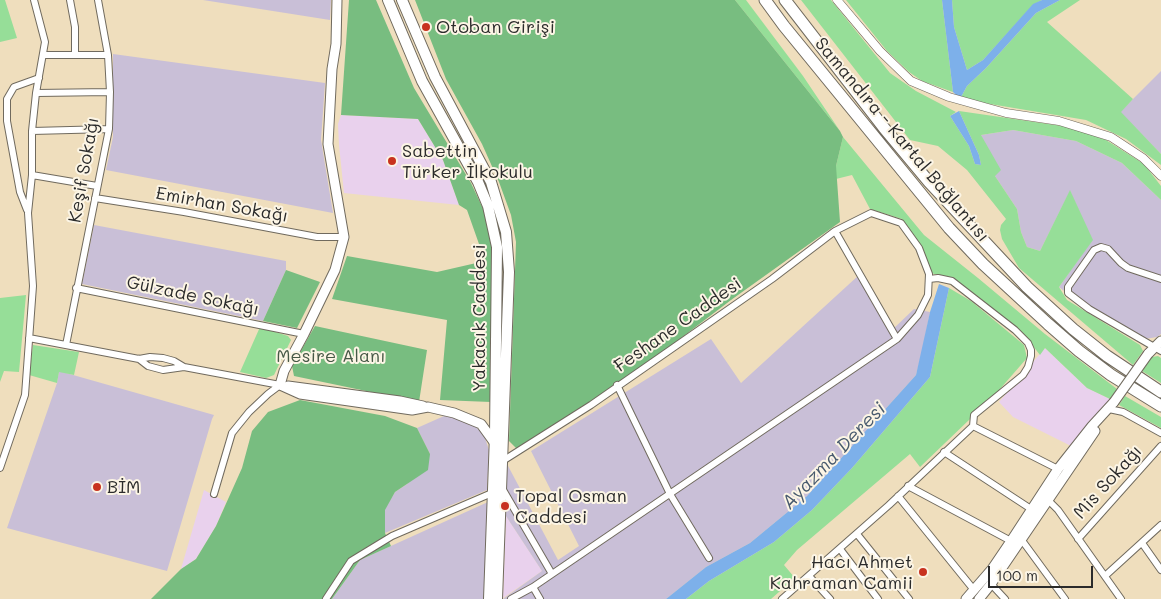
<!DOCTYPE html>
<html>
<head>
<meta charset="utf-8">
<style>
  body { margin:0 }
  #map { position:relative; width:1161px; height:599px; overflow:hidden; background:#efdebd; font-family:Mali,sans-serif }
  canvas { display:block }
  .scale { position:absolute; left:988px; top:566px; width:105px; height:22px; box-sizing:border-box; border:2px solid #2b2b2b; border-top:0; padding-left:6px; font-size:15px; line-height:18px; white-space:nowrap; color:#2b2b2b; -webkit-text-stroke:4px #fcf5e5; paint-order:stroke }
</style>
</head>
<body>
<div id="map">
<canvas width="1161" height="599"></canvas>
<div class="scale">100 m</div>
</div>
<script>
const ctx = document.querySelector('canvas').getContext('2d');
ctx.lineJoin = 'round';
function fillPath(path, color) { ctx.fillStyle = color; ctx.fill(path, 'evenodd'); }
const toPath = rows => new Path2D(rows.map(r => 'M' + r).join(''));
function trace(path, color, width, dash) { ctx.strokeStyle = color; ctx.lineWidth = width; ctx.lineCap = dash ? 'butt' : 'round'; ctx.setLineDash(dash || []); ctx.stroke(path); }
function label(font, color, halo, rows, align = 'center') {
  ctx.font = font + ' Mali,sans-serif'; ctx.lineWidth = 4; ctx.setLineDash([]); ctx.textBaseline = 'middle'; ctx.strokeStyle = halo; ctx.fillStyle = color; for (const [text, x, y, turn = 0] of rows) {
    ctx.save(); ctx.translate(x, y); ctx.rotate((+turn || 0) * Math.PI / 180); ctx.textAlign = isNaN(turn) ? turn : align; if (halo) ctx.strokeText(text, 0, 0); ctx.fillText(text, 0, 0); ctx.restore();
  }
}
const built = toPath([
  [341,115,418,119,443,160,459,205,344,193,339,145,338,124],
  [1045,348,1087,388,1110,399,1071,446,1013,417,999,402],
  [204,490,226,502,216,526,196,559,181,569],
  [506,516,542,571,503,598]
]);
const industrial = toPath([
  [203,0,331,0,330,20],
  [113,54,325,83,321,140,333,213,106,170,113,137],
  [1161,71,1161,154,1120,112],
  [1013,130,1076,141,1122,163,1161,200,1161,334,1157,337,1145,339,1090,311,1059,287,1092,240,1070,191,1040,251,1027,247,1021,232,1017,209,995,176,981,135],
  [94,225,286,261,286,270,263,321,82,284],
  [859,275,892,330,914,309,930,312,922,352,916,375,807,496,750,543,706,567,666,599,503,599,542,571,506,516,507,464,558,560,579,546,531,451,711,339,741,383],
  [59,371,214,415,212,419,167,571,7,528,57,383],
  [444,416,470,421,484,435,489,450,487,490,385,533,384,510,395,492,407,484,430,454,417,428],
  [488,502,485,599,332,599,360,560]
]);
const green = toPath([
  [0,0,5,0,17,38,0,42],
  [735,0,746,0,803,76,840,131],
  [801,0,831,0,890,73,916,91,956,112,950,116,969,146,975,164,981,165,979,155,959,111,1076,128,1106,140,1144,164,1161,186,1161,200,1122,163,1076,141,1013,130,981,135,1001,170,995,176,1017,209,1021,232,1027,247,1040,251,1070,190,1093,240,1059,287,1067,300,1140,345,1143,351,1133,365,1019,268,1002,239,1000,230,1001,225,1006,219,967,170,938,146,910,140],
  [846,0,942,0,953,92,922,81,909,72,887,51],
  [952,0,1042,0,1033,5,983,60,967,70,954,27],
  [1060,0,1080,0,1047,22,1133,99,1121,112,1161,154,1161,165,1126,139,1086,120,960,99,967,86,986,68,1036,13],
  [843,137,924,235,978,278,1045,334,1117,389,1110,399,1087,388,1045,348,1040,355,1022,332,955,280,931,273,922,249,902,219,870,209,852,175,836,179,836,166],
  [949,288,971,301,1024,345,1027,358,993,397,920,467,910,454,797,550,784,565,795,578,771,599,686,599,709,581,774,542,812,510,852,468,930,377],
  [26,295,19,372,4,371,0,382,0,298],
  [260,327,288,336,291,340,274,375,266,378,240,372],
  [33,345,79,352,74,375,59,372,57,383,29,375],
  [1158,356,1161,358,1161,383,1142,371,1152,357],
  [1125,396,1161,417,1161,428,1119,405]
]);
const forest = toPath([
  [349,0,376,0,414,88,471,183,487,217,493,250,491,402,440,400,447,320,332,299,347,256,437,272,485,261,467,210,459,205,443,160,418,119,341,115],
  [415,0,735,0,840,131,843,137,836,166,840,222,731,300,639,370,517,449,509,441,516,242,511,215,499,182,482,144,446,79],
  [286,270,320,282,297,328,263,321],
  [315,326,427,350,419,402,294,376,292,366],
  [300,400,385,416,417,428,430,454,428,470,395,492,385,510,385,533,391,546,360,560,332,599,151,599,181,569,196,559,216,526,242,468,252,431,268,412]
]);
const water = toPath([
  [942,0,952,0,954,27,967,70,983,60,1033,4,1042,0,1060,0,1036,13,986,68,967,86,960,99,953,92],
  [959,111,979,155,981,165,975,164,969,146,950,116],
  [939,284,949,288,930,377,852,468,812,510,774,542,709,581,686,599,666,599,706,567,750,543,807,496,916,375,930,312]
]);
const minor = toPath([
  [70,0,75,27,75,55],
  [43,55,108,55],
  [36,93,110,92],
  [32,131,109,129],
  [32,175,97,186],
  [95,198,184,212,317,237,344,237],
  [27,210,20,192,7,121,7,99,14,87,39,78],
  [835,231,897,339],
  [1161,279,1128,268,1121,263,1108,249,1101,247,1094,250,1068,287,1068,293,1089,309,1161,351],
  [76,288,304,334],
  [29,338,139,359,150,357,163,358,174,361,184,367,280,385],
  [66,345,109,129,110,92,108,55,98,0],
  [139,359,148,366,163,370,184,367],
  [617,385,670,494,709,558],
  [1109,409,1123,412,1161,433],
  [973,426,1058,469],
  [944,452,1031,509],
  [501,462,591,405,772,279,835,231,871,213,901,223,919,248,929,274,928,295,918,315,897,339,533,587,511,599],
  [0,468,25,395,33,286,28,213,32,175,32,131,36,93,45,42,34,0],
  [908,486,1011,541],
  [502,488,552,574],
  [214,494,232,433,249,412,268,394,280,385],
  [898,496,974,590],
  [1048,500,1058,510,1121,599],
  [857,534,909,599],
  [1021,539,1065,599],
  [1078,539,1161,446],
  [1142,543,1161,570],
  [840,549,878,599],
  [809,576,830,599],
  [1105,576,1161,525],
  [991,584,1005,599],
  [533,587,540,599],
  [326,599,351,561,392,536,492,493],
  [782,599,889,505,973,426,974,415,1023,375,1028,367,1031,356,1031,350,1028,343,1015,330,952,281,938,278,929,279]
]);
const tertiary = toPath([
  [837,0,880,51,911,81,949,97,1006,113,1059,121,1111,137,1143,158,1161,176]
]);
const secondary = toPath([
  [1148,354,1161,341],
  [280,385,284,371,304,334,335,270,344,237,328,144,332,69,336,44,337,0],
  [280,385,300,394,412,410,428,407,454,413,481,424,494,442],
  [288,386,400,401,423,406],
  [966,599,992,569,1011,541,1058,469,1092,426,1114,402],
  [979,599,991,584,1095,431]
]);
const primary = toPath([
  [388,0,422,81,478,182,488,206,497,247,495,435,489,599],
  [402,0,435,77,491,182,506,232,509,272,497,599]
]);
const motorway = toPath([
  [765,0,784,26,949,228,983,264,1048,324,1079,351,1111,375,1161,406],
  [785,0,884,128,929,182,1027,287,1073,329,1107,356,1161,392]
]);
const secondaryBridge = toPath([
  [1114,402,1148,354]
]);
const markers = [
  [426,27,5,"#c8321e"],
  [392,161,5,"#c8321e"],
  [97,487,5,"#c8321e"],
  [505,506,5,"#c8321e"],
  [923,572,5,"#c8321e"]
];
const poiNames = [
  ["Otoban Girişi",436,27],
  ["Sabettin",402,151],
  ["Türker İlkokulu",402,172],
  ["BİM",107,487],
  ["Topal Osman",515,496],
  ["Caddesi",515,517],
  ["Hacı Ahmet",913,562,"right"],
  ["Kahraman Camii",913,583,"right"]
];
const streetNames = [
  ["Samandıra - Kartal Bağlantısı",902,140,50],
  ["Keşif Sokağı",84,170,-80],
  ["Emirhan Sokağı",222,205,10],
  ["Gülzade Sokağı",193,296,12],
  ["Yakacık Caddesi",479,318,-90],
  ["Feshane Caddesi",678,325,-35],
  ["Mis Sokağı",1108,482,-48]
];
const parkNames = [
  ["Mesire Alanı",331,356]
];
const waterNames = [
  ["Ayazma Deresi",834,456,-46]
];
fillPath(built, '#e9d1ed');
fillPath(industrial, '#c9bfd7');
fillPath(green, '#96de98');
fillPath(forest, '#78bd80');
fillPath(water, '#7db0ea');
trace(minor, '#706a5e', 8);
trace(tertiary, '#706a5e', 9);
trace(secondary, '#706a5e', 11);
trace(primary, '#706a5e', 12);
trace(motorway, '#706a5e', 13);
trace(minor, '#fff', 6);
trace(tertiary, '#fff', 8);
trace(secondary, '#fff', 9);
trace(primary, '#fff', 10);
trace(motorway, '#fff', 11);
trace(secondaryBridge, '#706a5e', 11, []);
trace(secondaryBridge, '#fff', 9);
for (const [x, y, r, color] of markers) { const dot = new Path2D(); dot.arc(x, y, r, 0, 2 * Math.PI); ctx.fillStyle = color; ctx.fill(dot); trace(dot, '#fcf5e5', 2); }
label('18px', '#2b2b2b', '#fcf5e5', poiNames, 'left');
label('18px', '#2b2b2b', '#fcf5e5', streetNames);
label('18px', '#465846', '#fcf5e5', parkNames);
label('italic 19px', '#485a6e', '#fcf5e5', waterNames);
</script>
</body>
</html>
